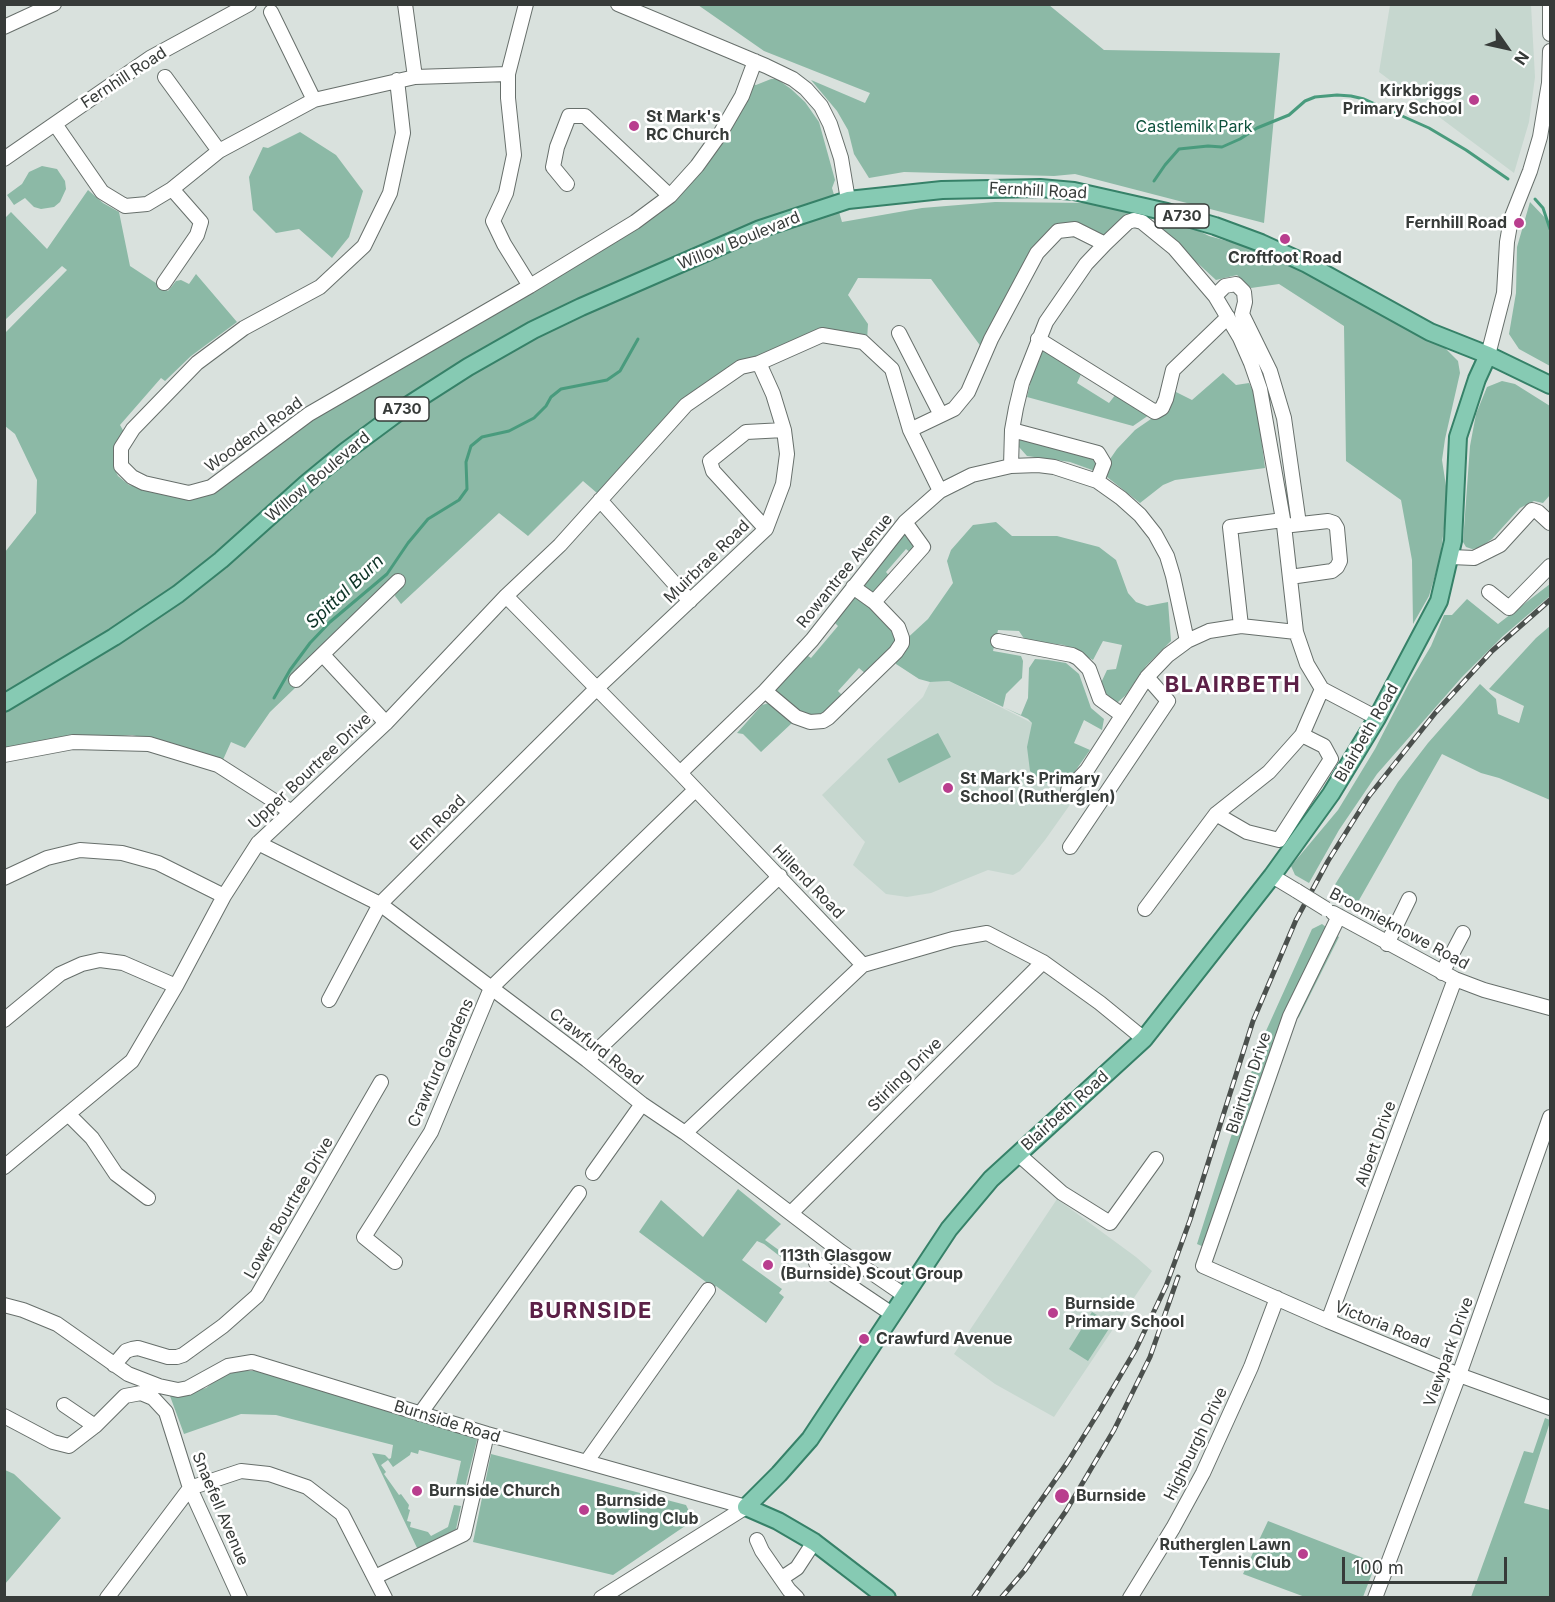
<!DOCTYPE html>
<html>
<head>
<meta charset="utf-8">
<style>
  body { margin:0 }
  #map { position:relative; width:1555px; height:1602px; overflow:hidden; background:#d9e1dd; font-family:Inter,sans-serif }
  canvas { display:block }
  .frame { position:absolute; inset:0; border:6px solid #373b39; pointer-events:none }
  .north { position:absolute; left:1477px; top:18px; width:60px; height:60px; -webkit-text-stroke:4px #fff; paint-order:stroke; rotate:124deg; font-size:16px; font-weight:700; line-height:24px; text-align:center; color:#373b39 }
  .north::after { content:''; display:block; margin:auto; width:21px; height:27px; background:#373b39; clip-path:polygon(50% 0,100% 100%,50% 72%,0 100%) }
  .scale { position:absolute; left:1342px; top:1557px; width:165px; height:27px; box-sizing:border-box; border:3px solid #373b39; border-top:0; padding-left:8px; font-size:18px; line-height:21px; white-space:nowrap; color:#373b39; -webkit-text-stroke:4px #fff; paint-order:stroke }
</style>
</head>
<body>
<div id="map">
<canvas width="1555" height="1602"></canvas>
<div class="frame"></div>
<div class="north">N</div>
<div class="scale">100 m</div>
</div>
<script>
const ctx = document.querySelector('canvas').getContext('2d');
ctx.lineJoin = 'round';
function fillPath(path, color) { ctx.fillStyle = color; ctx.fill(path, 'evenodd'); }
const toPath = rows => new Path2D(rows.map(r => 'M' + r).join(''));
function trace(path, color, width, dash) { ctx.strokeStyle = color; ctx.lineWidth = width; ctx.lineCap = dash ? 'butt' : 'round'; ctx.setLineDash(dash || []); ctx.stroke(path); }
function label(font, color, halo, rows, align = 'center') {
  ctx.font = font + ' Inter,sans-serif'; ctx.lineWidth = 5; ctx.setLineDash([]); ctx.textBaseline = 'middle'; ctx.strokeStyle = halo; ctx.fillStyle = color; for (const [text, x, y, turn = 0] of rows) {
    ctx.save(); ctx.translate(x, y); ctx.rotate((+turn || 0) * Math.PI / 180); ctx.textAlign = isNaN(turn) ? turn : align; if (halo) ctx.strokeText(text, 0, 0); ctx.fillText(text, 0, 0); ctx.restore();
  }
}
const built = toPath([
  [1390,5,1531,5,1535,77,1529,122,1514,173,1379,72],
  [949,681,1032,723,1055,786,1066,786,1074,799,1045,840,1020,871,1013,875,988,870,931,893,907,897,886,894,853,865,865,842,822,795,923,697,930,682],
  [1057,1199,1136,1257,1152,1271,1054,1417,995,1384,954,1354]
]);
const green = toPath([
  [698,5,1049,5,1104,50,1280,53,1264,223,1075,174,1054,176,904,172,869,178,854,154,848,130,837,111,811,80,865,103,870,93,764,51],
  [771,79,777,79,791,89,805,102,819,122,835,180,832,188,842,222,922,208,995,202,1090,203,1137,212,1138,216,1103,238,1060,226,982,348,931,279,858,278,848,295,868,324,867,340,838,333,697,390,666,416,597,493,583,481,528,536,499,513,401,604,395,596,396,591,270,712,245,748,231,742,222,762,167,743,132,735,68,740,5,752,5,552,36,513,37,480,15,434,5,426,5,333,67,270,62,266,5,320,5,218,11,212,47,249,88,190,103,203,119,212,130,266,168,291,176,281,181,280,189,284,196,274,237,322,191,356,165,381,161,378,120,425,124,432,113,453,114,468,118,476,129,485,179,497,197,497,315,418,603,247,713,154,732,127,753,84,756,85],
  [300,132,336,155,363,191,349,237,332,258,299,229,276,233,253,210,249,177,263,147,268,148],
  [42,166,57,169,65,181,66,189,60,202,54,207,41,209,34,207,25,198,14,205,7,195,22,184,29,172],
  [1530,202,1550,223,1550,366,1519,349,1509,334,1516,293,1517,247],
  [1157,217,1185,224,1209,236,1263,251,1281,259,1441,344,1458,361,1460,373,1445,439,1442,460,1448,499,1440,558,1429,596,1413,624,1412,560,1401,500,1346,461,1344,326,1279,284,1251,288,1237,275,1216,280,1155,224],
  [1042,350,1082,372,1077,383,1109,403,1116,394,1149,415,1133,426,1027,397,1037,355],
  [1223,373,1236,385,1249,383,1253,391,1260,429,1265,468,1175,480,1163,485,1140,503,1107,477,1105,474,1108,462,1117,449,1135,430,1164,410,1174,391,1192,400],
  [1502,381,1515,384,1550,406,1550,495,1543,503,1534,501,1520,508,1492,539,1479,548,1472,549,1466,547,1463,542,1470,446,1476,414,1487,387],
  [1020,437,1099,460,1095,471,1070,462,1027,456,1019,447],
  [996,522,1012,536,1057,536,1099,547,1116,560,1128,593,1136,602,1147,606,1168,602,1171,641,1146,666,1126,695,1118,702,1112,703,1107,701,1100,685,1107,670,1116,669,1122,645,1103,641,1093,660,1064,645,1025,640,1019,631,998,630,993,651,1021,656,1023,661,1022,678,1006,694,1003,707,1021,715,1028,698,1029,668,1035,659,1048,660,1066,663,1079,674,1091,708,1104,719,1102,730,1084,720,1074,743,1090,750,1071,777,1058,786,1043,782,1030,771,1027,747,1032,723,1028,719,949,681,930,682,919,679,896,664,895,658,902,643,928,619,953,583,947,561,951,550,973,525],
  [903,533,910,536,916,546,912,554,906,549,886,572,891,578,873,595,863,587,863,584],
  [1550,584,1550,596,1503,636,1462,677,1377,774,1339,830,1309,883,1295,875,1291,866,1338,810,1375,749,1409,683,1431,646,1444,615,1452,615,1467,599,1498,624],
  [856,596,894,627,897,643,866,674,859,668,838,691,844,697,828,713,810,719,778,696,774,690,805,654,811,658,838,626,833,621,851,597],
  [1550,626,1550,800,1499,778,1481,773,1442,754,1354,909,1328,896,1398,782,1428,743,1480,684,1496,699,1498,714,1519,723,1524,706,1489,689,1536,638],
  [769,703,792,723,761,752,743,734,737,733,762,705],
  [938,733,951,757,899,783,887,759],
  [1322,924,1339,937,1299,1017,1274,1041,1204,1247,1197,1244,1261,1042,1312,929],
  [738,1189,781,1224,765,1240,787,1256,788,1254,798,1261,797,1263,789,1257,786,1261,764,1244,757,1241,742,1260,782,1289,779,1293,784,1297,766,1323,716,1286,714,1288,639,1232,661,1200,703,1237],
  [1092,1312,1112,1324,1088,1361,1069,1349],
  [242,1371,258,1371,473,1435,477,1440,465,1487,456,1484,461,1461,419,1450,418,1454,411,1452,410,1455,393,1467,388,1460,381,1465,386,1472,384,1474,399,1495,401,1494,409,1505,408,1509,410,1510,407,1521,411,1522,410,1527,428,1532,431,1536,448,1527,454,1505,461,1506,456,1529,418,1550,372,1453,385,1455,389,1459,391,1458,393,1445,276,1415,241,1414,184,1434,170,1396,206,1388,223,1375],
  [1545,1418,1550,1420,1550,1422,1524,1503,1550,1510,1550,1597,1471,1597,1524,1451,1533,1453],
  [491,1454,686,1505,691,1515,688,1524,613,1575,473,1542],
  [5,1470,14,1474,61,1518,5,1584],
  [1268,1521,1376,1563,1363,1597,1305,1597,1243,1574]
]);
const stream = toPath([
  [1154,181,1165,165,1179,149,1208,146,1222,147,1240,139,1257,128,1289,115,1305,101,1315,97,1337,95,1351,96,1364,99,1429,128,1466,150,1508,179],
  [1535,199,1543,208,1550,229],
  [274,698,290,670,310,643,330,622,387,574,408,543,428,519,459,500,467,489,466,462,471,446,482,437,509,431,534,418,546,406,551,397,561,389,607,380,620,371,638,339]
]);
const minor = toPath([
  [405,4,415,77],
  [526,4,508,74,508,98,514,155,506,193,493,221,504,244,530,286],
  [618,4,766,66,793,79,806,89,821,106,830,124,841,158,848,200],
  [1550,4,1550,34],
  [271,12,314,100],
  [4,27,54,4],
  [165,77,219,151],
  [397,80,403,133,390,193,364,246,320,287,244,328,197,363,133,429,121,448,121,466,132,477,144,483,189,493,211,487,309,414,530,286,635,222,670,196,697,166,720,134,742,96,755,61],
  [55,124,102,192,125,206,147,204,172,189,219,151,314,100,415,77,508,74],
  [4,159,150,58,249,4],
  [567,184,553,167,557,147,569,116,585,116,670,196],
  [164,283,197,235,201,222,172,189],
  [1215,296,1225,286,1236,284,1244,292,1245,302,1242,314,1270,371,1284,418,1299,524],
  [899,333,941,415],
  [1038,339,1155,412,1162,408,1166,399,1173,370,1228,317],
  [1488,355,1504,293,1507,242,1511,219,1530,171,1540,137,1549,83,1550,51],
  [910,430,954,409,968,392,991,339,1037,253,1058,231,1075,229,1105,244],
  [1012,430,1098,453,1104,463,1097,481],
  [1011,466,1012,430,1016,408,1022,383,1046,322,1086,264,1105,244,1128,222,1134,220,1142,222,1174,248,1215,296,1240,338,1251,363,1260,389,1284,525,1296,632,1307,664,1322,689,1377,718],
  [600,500,690,601],
  [766,529,713,471,710,461,746,432,784,430],
  [1451,557,1474,558,1500,545,1532,510,1538,512,1550,523],
  [1290,577,1332,571,1337,567,1340,561,1337,528,1334,523,1328,521,1292,525],
  [1489,592,1509,608,1550,566],
  [506,596,680,773,863,965],
  [874,602,923,547,905,522],
  [1241,626,1230,527,1283,520],
  [998,641,1072,655,1078,658,1089,669,1100,699,1122,715],
  [323,655,386,723],
  [296,680,398,581],
  [765,691,796,717,810,722,823,721,828,718,896,652,902,643,902,638,898,627,874,602,853,587],
  [4,755,73,742,149,744,218,765,290,811],
  [680,773,765,691,812,640,905,522,940,491,972,475,1011,466,1038,465,1054,467,1097,481,1121,498,1140,515,1155,534,1167,556,1173,576,1187,641],
  [1068,790,1087,770,1147,677,1168,655,1187,641,1209,631,1241,626,1296,632],
  [1216,814,1247,832,1279,840,1331,759,1324,746,1302,735],
  [258,843,380,904,587,1060,642,1104,685,1133,840,1251,904,1295],
  [1070,847,1168,701,1147,677],
  [1272,876,1297,891],
  [4,878,47,858,80,850,122,853,158,863,224,896],
  [1145,909,1216,814,1269,772,1302,735,1322,689],
  [1333,913,1455,979,1484,990,1550,1008],
  [1339,916,1290,1016,1203,1266,1328,1321,1459,1375,1550,1408],
  [1387,944,1409,899],
  [1442,973,1463,933],
  [329,1000,380,904,596,689,766,529,783,484,787,454,784,430,773,394,759,363],
  [4,1020,60,974,82,964,100,960,123,963,176,986],
  [587,1060,780,876],
  [68,1114,92,1138,116,1174,148,1198],
  [685,1133,863,965,953,939,987,933,1043,962,1100,1003,1144,1039],
  [1018,1154,1062,1193,1110,1223,1156,1159],
  [4,1167,132,1061,176,986,224,896,258,843,386,723,506,596,560,545,686,405,741,367,759,363,822,335,863,342,892,369,910,430,940,491],
  [593,1173,642,1104],
  [791,1213,1043,962],
  [395,1262,364,1237,431,1132,491,988,695,790],
  [816,1263,892,1314],
  [4,1305,23,1310,57,1324,128,1374,159,1386,178,1390,188,1388,228,1366,252,1362,487,1434,746,1507],
  [1328,1321,1455,979],
  [114,1365,126,1351,132,1349,138,1348,168,1357,177,1357,183,1355,223,1326,257,1296,381,1082],
  [64,1405,95,1426],
  [420,1414,579,1193],
  [4,1416,53,1442,69,1446,95,1426,125,1396,141,1393,153,1398,166,1412,190,1488,240,1598],
  [587,1461,708,1290],
  [757,1540,762,1551,789,1590,797,1598],
  [375,1577,464,1534,487,1434],
  [782,1578,797,1568,814,1542],
  [107,1598,190,1488,241,1471,269,1474,307,1487,342,1514,385,1598],
  [601,1598,746,1507],
  [1130,1598,1173,1528,1203,1473,1251,1367,1277,1298],
  [1375,1598,1459,1375,1550,1117]
]);
const major = toPath([
  [4,703,114,637,178,594,221,560,307,483,346,451,404,408,468,367,533,330,581,307,760,229,848,200,942,190,1040,188,1074,191,1167,212,1215,226,1261,243,1307,264,1430,332,1488,355,1550,385],
  [887,1598,814,1542,778,1521,746,1507,779,1474,810,1439,949,1229,991,1179,1144,1039,1272,876,1331,794,1377,718,1439,601,1453,541,1458,437,1477,379,1488,355]
]);
const rail = toPath([
  [973,1598,1067,1463,1100,1410,1136,1349,1166,1286,1190,1220,1253,1021,1296,920,1328,861,1369,796,1436,712,1492,651,1550,600],
  [1001,1598,1025,1570,1066,1511,1114,1430,1150,1357,1178,1277]
]);
const minorBridge = toPath([
  [1297,891,1326,909]
]);
const markers = [
  [1474,100,6,"#b93e8e"],
  [634,126,6,"#b93e8e"],
  [1519,223,6,"#b93e8e"],
  [1285,239,6,"#b93e8e"],
  [948,788,6,"#b93e8e"],
  [768,1265,6,"#b93e8e"],
  [1053,1313,6,"#b93e8e"],
  [864,1339,6,"#b93e8e"],
  [417,1491,6,"#b93e8e"],
  [1062,1496,8,"#b93e8e"],
  [584,1510,6,"#b93e8e"],
  [1303,1554,6,"#b93e8e"]
];
const shields = [
  [1182,216,54],
  [402,409,54]
];
const shieldNames = [
  ["A730",1182,216],
  ["A730",402,409]
];
const streetNames = [
  ["Fernhill Road",124,78,-33],
  ["Fernhill Road",1038,191,3],
  ["Willow Boulevard",739,241,-22],
  ["Woodend Road",254,435,-36],
  ["Willow Boulevard",318,477,-40],
  ["Muirbrae Road",707,562,-44],
  ["Rowantree Avenue",845,571,-51],
  ["Blairbeth Road",1367,733,-60],
  ["Upper Bourtree Drive",310,771,-43],
  ["Elm Road",438,823,-45],
  ["Hillend Road",808,882,46],
  ["Broomieknowe Road",1399,929,28],
  ["Crawfurd Road",596,1047,38],
  ["Crawfurd Gardens",441,1063,-66],
  ["Stirling Drive",905,1075,-45],
  ["Blairtum Drive",1249,1083,-71],
  ["Blairbeth Road",1065,1111,-42],
  ["Albert Drive",1376,1144,-70],
  ["Lower Bourtree Drive",289,1208,-60],
  ["Victoria Road",1382,1325,22],
  ["Viewpark Drive",1449,1352,-70],
  ["Burnside Road",447,1422,17],
  ["Highburgh Drive",1196,1444,-64],
  ["Snaefell Avenue",220,1509,67]
];
const poiNames = [
  ["Kirkbriggs",1462,91,"right"],
  ["Primary School",1462,109,"right"],
  ["St Mark's",646,117],
  ["RC Church",646,135],
  ["Fernhill Road",1507,223,"right"],
  ["Croftfoot Road",1285,258,"center"],
  ["St Mark's Primary",960,779],
  ["School (Rutherglen)",960,797],
  ["113th Glasgow",780,1256],
  ["(Burnside) Scout Group",780,1274],
  ["Burnside",1065,1304],
  ["Primary School",1065,1322],
  ["Crawfurd Avenue",876,1339],
  ["Burnside Church",429,1491],
  ["Burnside",1076,1496],
  ["Burnside",596,1501],
  ["Bowling Club",596,1519],
  ["Rutherglen Lawn",1291,1545,"right"],
  ["Tennis Club",1291,1563,"right"]
];
const parkNames = [
  ["Castlemilk Park",1194,127]
];
const waterNames = [
  ["Spittal Burn",345,592,-43]
];
const districtNames = [
  ["BLAIRBETH",1233,685],
  ["BURNSIDE",591,1311]
];
fillPath(built, '#c6d7cf');
fillPath(green, '#8cb9a6');
trace(stream, '#499b7d', 3);
trace(minor, '#676f6b', 16);
trace(major, '#368168', 20);
trace(minor, '#fff', 14);
trace(major, '#86cab3', 16);
trace(rail, '#4b504d', 5);
trace(rail, '#fff', 3, [9]);
trace(minorBridge, '#676f6b', 16, []);
trace(minorBridge, '#fff', 14);
for (const [x, y, r, color] of markers) { const dot = new Path2D(); dot.arc(x, y, r, 0, 2 * Math.PI); ctx.fillStyle = color; ctx.fill(dot); trace(dot, '#fff', 2); }
for (const [x, y, w] of shields) { const box = new Path2D(); box.roundRect(x - w / 2, y - 12, w, 24, 4.5); ctx.fillStyle = '#fff'; ctx.fill(box); trace(box, '#373b39', 1.5); }
label('bold 15px', '#373b39', null, shieldNames);
label('16px', '#373b39', '#fff', streetNames);
label('bold 16px', '#373b39', '#fff', poiNames, 'left');
label('16px', '#0e523d', '#fff', parkNames);
label('italic 18px', '#0d3326', '#fff', waterNames);
ctx.letterSpacing = '1.5px';
label('bold 22px', '#5c2047', '#fff', districtNames);
ctx.letterSpacing = '0px';
</script>
</body>
</html>
